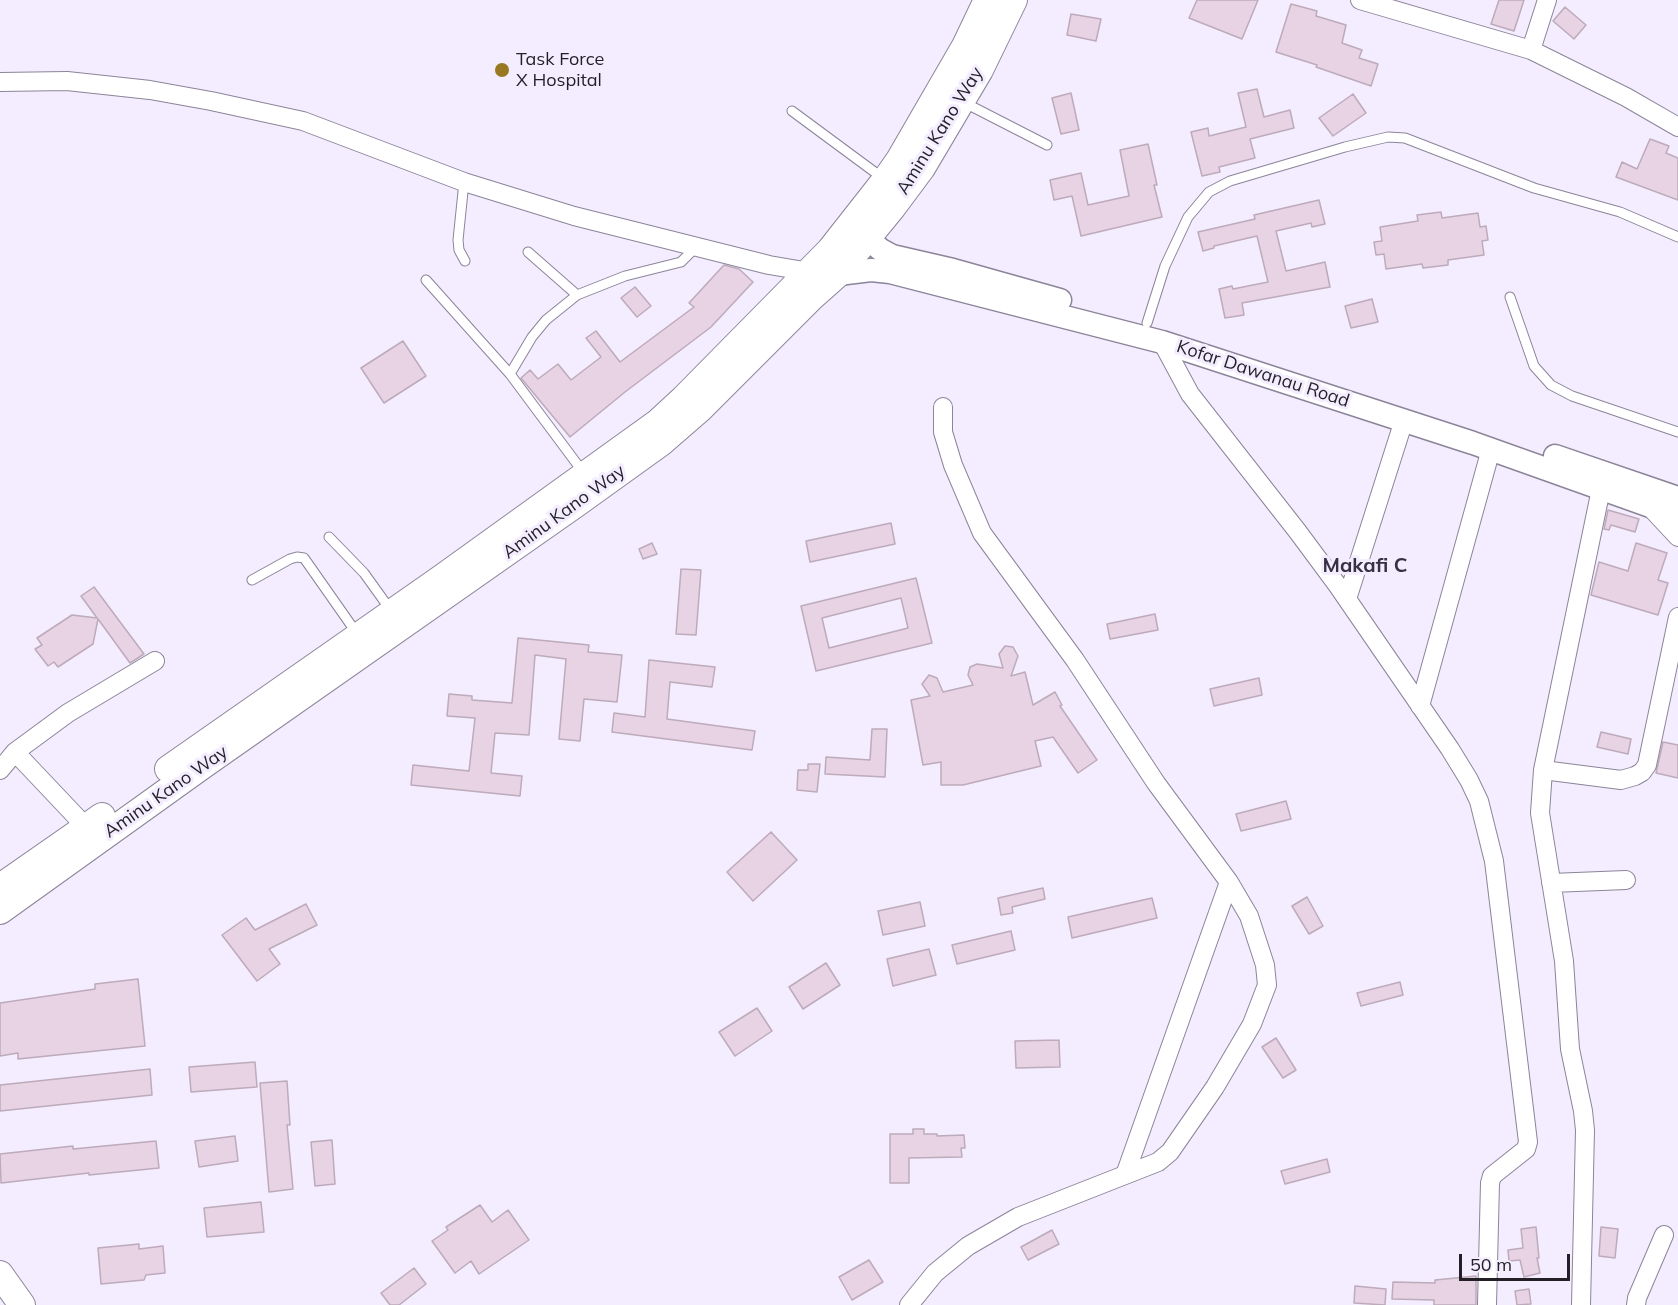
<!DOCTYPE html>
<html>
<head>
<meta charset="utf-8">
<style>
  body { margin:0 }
  #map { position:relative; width:1678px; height:1305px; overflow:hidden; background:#f3edff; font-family:Mulish,sans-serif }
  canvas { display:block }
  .scale { position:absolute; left:1459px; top:1254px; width:111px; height:27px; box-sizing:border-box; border:3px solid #221f27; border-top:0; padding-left:8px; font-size:18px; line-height:21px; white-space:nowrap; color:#221f27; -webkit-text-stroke:4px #f3edff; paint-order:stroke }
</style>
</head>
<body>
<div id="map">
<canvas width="1678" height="1305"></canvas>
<div class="scale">50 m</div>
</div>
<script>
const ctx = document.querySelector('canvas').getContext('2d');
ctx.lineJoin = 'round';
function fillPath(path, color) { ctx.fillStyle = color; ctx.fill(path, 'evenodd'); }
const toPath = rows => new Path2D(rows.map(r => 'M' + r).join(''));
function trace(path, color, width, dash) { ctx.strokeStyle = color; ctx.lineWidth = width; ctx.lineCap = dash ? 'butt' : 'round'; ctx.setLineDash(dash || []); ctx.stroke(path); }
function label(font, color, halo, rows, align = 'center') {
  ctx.font = font + ' Mulish,sans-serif'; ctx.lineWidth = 6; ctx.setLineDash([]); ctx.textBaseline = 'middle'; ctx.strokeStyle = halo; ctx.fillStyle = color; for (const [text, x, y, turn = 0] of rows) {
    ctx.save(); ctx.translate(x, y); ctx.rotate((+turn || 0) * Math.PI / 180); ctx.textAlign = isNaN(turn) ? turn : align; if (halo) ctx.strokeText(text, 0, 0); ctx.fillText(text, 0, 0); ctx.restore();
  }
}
const building = toPath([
  [1197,0,1258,0,1242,39,1189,18,1197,0],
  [1499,0,1524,0,1514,31,1491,24,1499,0],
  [1291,4,1317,11,1316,16,1346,25,1342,43,1362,50,1359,58,1378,64,1371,86,1316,67,1317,65,1276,52,1291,4],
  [1565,7,1586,25,1574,39,1553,21,1565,7],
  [1071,14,1101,19,1096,41,1067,35,1071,14],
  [1257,89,1264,117,1290,110,1294,128,1250,139,1255,158,1219,167,1220,172,1202,176,1191,132,1208,128,1209,136,1246,127,1238,93,1257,89],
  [1071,93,1079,130,1061,134,1052,98,1071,93],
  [1353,94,1366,113,1333,136,1319,118,1353,94],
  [1650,139,1669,146,1666,153,1678,158,1678,200,1616,177,1622,162,1637,169,1650,139],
  [1148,144,1157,185,1154,185,1162,217,1081,236,1072,196,1054,200,1050,180,1081,173,1088,205,1129,196,1120,150,1148,144],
  [1319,200,1325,224,1312,227,1311,223,1276,231,1286,271,1325,262,1330,287,1242,303,1244,315,1225,318,1219,289,1232,286,1233,289,1268,282,1257,236,1214,246,1214,248,1203,251,1198,232,1255,219,1254,215,1319,200],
  [1441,212,1442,218,1478,213,1480,227,1486,226,1488,240,1482,241,1484,255,1448,260,1448,265,1423,268,1422,264,1386,269,1384,254,1376,255,1374,242,1382,241,1380,227,1418,221,1417,215,1441,212],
  [724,265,739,269,753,282,711,327,625,392,570,437,521,378,530,370,538,379,558,364,571,380,601,357,586,338,596,331,620,362,694,307,689,303,724,265],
  [635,287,651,306,637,317,621,298,635,287],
  [1372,299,1378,322,1351,328,1345,306,1372,299],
  [403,341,426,376,384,403,361,368,403,341],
  [1608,510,1639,519,1635,532,1611,525,1609,530,1604,529,1608,510],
  [891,523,895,544,810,562,806,541,891,523],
  [652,543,657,554,643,559,639,549,652,543],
  [1636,543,1667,553,1658,580,1668,583,1658,615,1591,595,1599,562,1628,571,1636,543],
  [681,569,701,570,696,635,676,634,681,569],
  [916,578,932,643,816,671,801,606,916,578],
  [901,598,908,628,829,648,822,618,901,598],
  [94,587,144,654,130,663,98,619,93,644,58,667,54,662,48,666,35,649,42,645,37,638,72,615,97,618,81,596,94,587],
  [1155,614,1158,630,1110,639,1107,624,1155,614],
  [518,638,589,645,588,652,622,655,617,702,584,699,580,741,559,739,566,659,535,655,529,735,495,733,491,773,522,776,520,796,411,785,413,765,469,771,475,718,447,716,449,694,472,696,472,700,512,703,518,638],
  [1005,646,1013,647,1018,656,1011,676,1025,672,1033,705,1055,692,1062,705,1060,706,1097,760,1078,773,1053,737,1035,741,1041,766,963,785,941,785,941,762,923,765,911,700,930,696,922,684,929,675,937,678,943,692,973,685,968,675,970,667,977,664,1003,668,999,654,1005,646],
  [649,660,715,667,712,687,670,682,667,719,755,731,752,750,612,732,614,713,645,717,649,660],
  [1259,678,1262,695,1214,706,1210,689,1259,678],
  [872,729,887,729,885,777,825,774,826,757,870,760,872,729],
  [1601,732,1631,739,1628,754,1597,747,1601,732],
  [1663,742,1678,745,1678,778,1656,773,1663,742],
  [808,764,820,764,817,792,797,790,798,770,808,770,808,764],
  [1286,801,1291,819,1241,831,1236,814,1286,801],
  [771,832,797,860,753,901,727,872,771,832],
  [1043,888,1045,899,1012,907,1013,913,1001,915,998,898,1043,888],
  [1307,897,1323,926,1309,934,1292,906,1307,897],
  [1152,898,1157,918,1072,938,1068,917,1152,898],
  [920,902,925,926,883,935,878,911,920,902],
  [306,904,317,925,269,949,280,964,257,981,222,935,246,918,255,930,306,904],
  [1011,931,1015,950,957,964,952,945,1011,931],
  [929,949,936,975,893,986,887,959,929,949],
  [826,963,840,985,803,1009,789,987,826,963],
  [138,979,145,1046,18,1059,18,1053,0,1056,0,1003,95,989,95,984,138,979],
  [1400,982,1403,995,1361,1006,1357,993,1400,982],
  [757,1008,772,1031,735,1056,719,1032,757,1008],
  [1276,1038,1296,1070,1283,1078,1262,1047,1276,1038],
  [1059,1040,1060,1067,1016,1068,1015,1041,1059,1040],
  [255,1062,257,1087,191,1092,189,1067,255,1062],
  [150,1069,152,1095,0,1111,0,1085,150,1069],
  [287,1081,290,1125,287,1125,293,1189,269,1192,260,1083,287,1081],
  [913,1129,924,1129,924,1134,937,1134,937,1136,964,1135,965,1148,961,1148,962,1157,909,1158,909,1183,890,1183,890,1134,913,1134,913,1129],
  [235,1136,238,1161,199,1167,195,1141,235,1136],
  [332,1140,335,1184,315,1186,311,1142,332,1140],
  [156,1141,159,1168,89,1175,89,1173,1,1183,0,1154,73,1146,73,1149,156,1141],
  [1327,1159,1330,1172,1285,1184,1281,1171,1327,1159],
  [261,1202,264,1232,207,1237,204,1208,261,1202],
  [480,1205,492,1222,508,1210,529,1240,479,1274,471,1261,455,1273,432,1241,448,1230,446,1227,480,1205],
  [1536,1227,1539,1258,1537,1258,1540,1273,1524,1277,1520,1260,1509,1261,1508,1250,1523,1248,1521,1229,1536,1227],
  [1601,1227,1618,1229,1615,1258,1599,1256,1601,1227],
  [1052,1230,1059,1244,1028,1260,1021,1247,1052,1230],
  [139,1244,139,1249,163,1246,165,1273,146,1275,144,1280,101,1284,98,1248,139,1244],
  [869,1260,883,1282,852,1300,839,1277,869,1260],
  [414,1268,426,1284,399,1305,390,1305,381,1293,414,1268],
  [1476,1276,1476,1305,1434,1305,1434,1300,1392,1299,1393,1282,1435,1283,1435,1280,1476,1276],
  [1355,1286,1386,1289,1385,1305,1354,1303,1355,1286],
  [1529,1289,1531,1304,1517,1305,1515,1291,1529,1289]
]);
const service = toPath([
  [963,102,1047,145],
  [792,111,884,179],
  [464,182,458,240,459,250,465,261],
  [528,252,577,295,625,276,681,262,695,248],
  [426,280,510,374,583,472],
  [1510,297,1534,366,1551,385,1572,396,1678,432],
  [1147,323,1165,266,1188,217,1209,192,1230,181,1345,147,1388,137,1405,138,1534,188,1620,212,1678,237],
  [510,374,532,337,546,320,577,295],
  [329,537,364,573,392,612],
  [252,580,290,559,297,557,304,558,358,635]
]);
const minor = toPath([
  [1360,0,1531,50,1626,97,1678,127],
  [1531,50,1547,0],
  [0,82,67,81,150,90,211,101,303,121,464,182,574,216,769,265,810,272],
  [1162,342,1190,394,1298,532,1338,586,1450,749,1469,780,1479,801,1494,861,1528,1142,1526,1149,1492,1176,1490,1183,1487,1305],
  [1650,507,1678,537],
  [1347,599,1404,420],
  [1420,706,1491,449],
  [15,752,86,827],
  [0,770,15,752,68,713,155,661],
  [1543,770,1621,780,1635,776,1642,772,1647,765,1678,617],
  [1551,883,1626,880],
  [1125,1175,1229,882],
  [909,1305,935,1273,968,1246,1018,1217,1158,1162,1170,1152,1215,1087,1252,1024,1267,985,1265,965,1249,916,1229,882,1156,783,1075,660,982,533,953,465,943,432,943,407],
  [1581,1305,1585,1130,1583,1111,1570,1049,1564,961,1540,813,1543,770,1601,489],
  [1636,1305,1637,1298,1664,1235]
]);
const tertiary = toPath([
  [867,238,881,250,892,256,953,270,1060,300],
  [838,274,871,270,890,272,1162,342,1473,443,1678,516],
  [1555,456,1678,498]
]);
const secondary = toPath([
  [168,769,440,579,658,422,684,398,830,250,885,180,899,160,965,46,987,0],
  [0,887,102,816],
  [0,911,205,764,576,504,661,443,699,410,811,298,838,274,893,207,922,168,980,70,1014,0],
  [0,1274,22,1305]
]);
const markers = [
  [502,70,8,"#987821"]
];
const poiNames = [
  ["Task Force",516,60],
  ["X Hospital",516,81]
];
const streetNames = [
  ["Aminu Kano Way",940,131,-58],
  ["Kofar Dawanau Road",1263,374,18],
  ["Aminu Kano Way",564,512,-36],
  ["Aminu Kano Way",166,792,-35]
];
const neighbourhoodNames = [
  ["Makafi C",1365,566]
];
fillPath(building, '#e7d3e3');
trace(building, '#bdaaba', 1.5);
trace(service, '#8c8499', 11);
trace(minor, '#8c8499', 20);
trace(tertiary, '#8c8499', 25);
trace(secondary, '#8c8499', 28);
trace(service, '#fff', 9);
trace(minor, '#fff', 18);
trace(tertiary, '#fff', 22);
trace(secondary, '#fff', 26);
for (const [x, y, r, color] of markers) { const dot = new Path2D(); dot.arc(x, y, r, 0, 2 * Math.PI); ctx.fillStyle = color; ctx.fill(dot); trace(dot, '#f3edff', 2); }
label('18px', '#221f27', '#f3edff', poiNames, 'left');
label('18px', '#221f27', '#f3edff', streetNames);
label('bold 20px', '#383142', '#f3edff', neighbourhoodNames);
</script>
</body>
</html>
